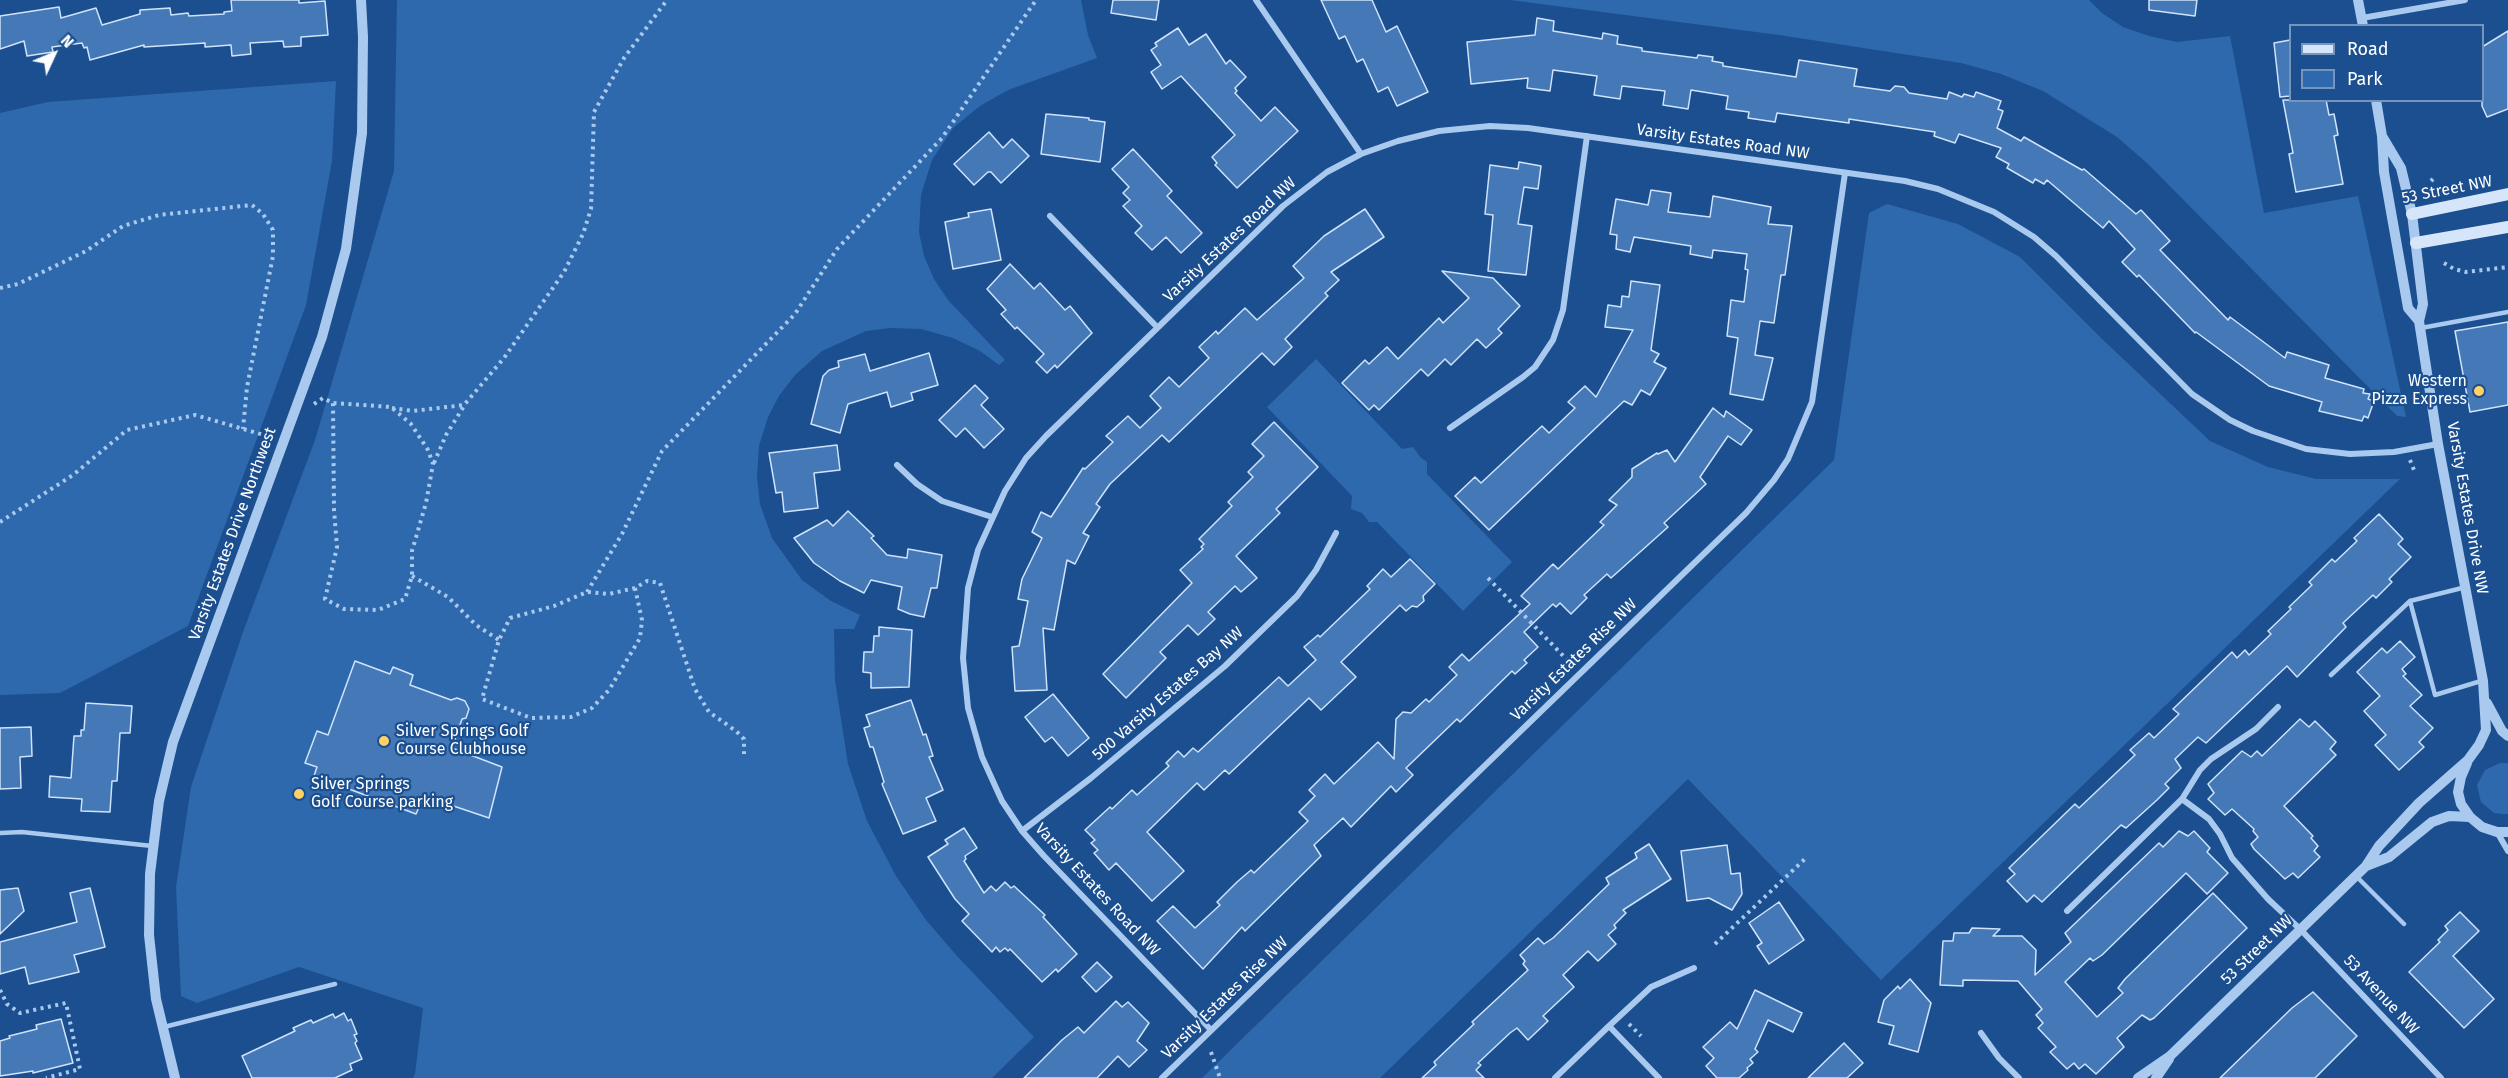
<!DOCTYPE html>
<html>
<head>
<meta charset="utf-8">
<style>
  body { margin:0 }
  #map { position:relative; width:2508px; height:1078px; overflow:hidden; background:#1b4f8f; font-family:"Fira Sans",sans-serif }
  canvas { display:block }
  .legend { position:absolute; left:2289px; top:24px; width:195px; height:78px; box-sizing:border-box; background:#1b4f8f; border:2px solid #7695bc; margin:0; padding:8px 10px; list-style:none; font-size:18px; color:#fff }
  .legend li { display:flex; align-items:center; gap:12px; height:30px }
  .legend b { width:30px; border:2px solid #7695bc }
  .north { position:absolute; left:24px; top:24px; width:60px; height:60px; -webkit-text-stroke:4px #1b4f8f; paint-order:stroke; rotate:46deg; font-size:16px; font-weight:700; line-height:24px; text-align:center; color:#fff }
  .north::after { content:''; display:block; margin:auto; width:21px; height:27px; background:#fff; clip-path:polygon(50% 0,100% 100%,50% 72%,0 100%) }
</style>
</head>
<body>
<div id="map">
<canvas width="2508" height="1078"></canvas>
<ul class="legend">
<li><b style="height:8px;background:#d6e6fa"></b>Road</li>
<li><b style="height:16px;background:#2e69ad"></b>Park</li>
</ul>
<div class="north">N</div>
</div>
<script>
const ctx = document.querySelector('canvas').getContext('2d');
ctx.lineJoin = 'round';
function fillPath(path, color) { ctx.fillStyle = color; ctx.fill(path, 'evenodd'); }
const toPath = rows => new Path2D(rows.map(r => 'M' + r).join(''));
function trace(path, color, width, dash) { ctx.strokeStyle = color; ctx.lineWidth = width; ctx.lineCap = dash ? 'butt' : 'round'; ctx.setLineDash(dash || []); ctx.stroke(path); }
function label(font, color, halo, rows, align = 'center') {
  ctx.font = font + ' "Fira Sans",sans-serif'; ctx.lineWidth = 4.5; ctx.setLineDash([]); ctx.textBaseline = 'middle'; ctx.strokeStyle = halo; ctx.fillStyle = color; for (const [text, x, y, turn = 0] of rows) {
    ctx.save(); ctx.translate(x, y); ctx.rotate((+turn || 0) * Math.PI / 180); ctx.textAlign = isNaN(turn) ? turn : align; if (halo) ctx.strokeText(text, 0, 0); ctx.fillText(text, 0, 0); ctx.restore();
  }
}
const green = toPath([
  [397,0,1081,0,1088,35,1097,58,1008,90,980,106,953,128,932,160,921,195,919,232,924,256,934,279,948,300,1005,360,999,365,980,351,953,338,921,329,890,328,866,331,822,351,795,375,779,396,768,417,759,446,757,477,760,504,772,538,802,580,831,601,860,615,854,629,834,629,835,680,848,764,867,821,896,876,926,920,957,956,1034,1037,992,1078,413,1078,415,1074,423,1008,299,967,197,1003,181,996,176,887,191,787,243,632,315,440,394,171],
  [1510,0,2089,0,2102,13,2123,27,2149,36,2177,42,2230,36,2264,213,2358,196,2406,417,2397,416,2148,164,2117,137,2043,91,2001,74,1961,63,1779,35],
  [336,81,332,161,306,305,188,626,60,693,0,695,0,113,48,102],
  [1887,204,1958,224,2020,257,2099,336,2210,441,2268,467,2316,479,2400,479,1881,980,1688,779,1380,1078,1202,1078,1834,460,1869,213],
  [1316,359,1402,449,1413,447,1420,457,1427,462,1427,474,1512,562,1463,611,1377,522,1369,522,1362,513,1351,509,1352,496,1267,407],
  [2500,763,2508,763,2508,814,2503,814,2494,813,2481,802,2477,785,2485,770]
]);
const building = toPath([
  [231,0,299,0,299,3,325,1,328,35,301,37,301,46,284,47,283,41,250,43,251,54,232,56,231,45,205,47,205,43,144,47,144,45,90,60,87,47,84,48,82,43,52,47,53,52,27,56,24,41,0,49,0,16,59,7,61,18,96,8,102,25,140,14,140,10,170,8,171,15,188,13,189,16,224,14,224,12,232,11,231,0],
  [1113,0,1159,0,1156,20,1111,13,1113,0],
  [1321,0,1372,0,1386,32,1397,26,1428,92,1397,106,1388,87,1378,92,1363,59,1357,62,1345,36,1339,39,1321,0],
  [2149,0,2197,0,2195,16,2149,10,2149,0],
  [1537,18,1554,21,1553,31,1602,39,1603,33,1618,36,1617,44,1642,48,1642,51,1697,58,1698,55,1713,57,1712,61,1723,63,1723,66,1796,77,1799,60,1857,69,1854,86,1890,91,1895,86,1904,87,1909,93,1947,99,1949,92,1962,97,1964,94,1974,97,1976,92,2001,101,1998,109,2003,111,1997,128,2021,141,2024,137,2082,170,2084,169,2136,214,2141,210,2170,241,2160,250,2228,320,2230,317,2285,358,2287,352,2329,365,2325,378,2364,389,2363,393,2370,394,2368,399,2374,401,2368,418,2364,416,2362,421,2319,411,2322,402,2269,386,2196,332,2195,333,2139,275,2137,277,2122,262,2135,249,2109,221,2103,228,2047,180,2044,184,2035,179,2033,183,2007,168,2009,164,1996,157,2001,148,1959,134,1955,143,1934,136,1935,132,1849,119,1849,123,1777,113,1775,122,1748,118,1749,112,1726,109,1728,96,1691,90,1688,109,1663,105,1665,91,1622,86,1620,99,1594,95,1597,76,1553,70,1550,91,1527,88,1528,78,1471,84,1467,42,1535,35,1537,18],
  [1178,28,1189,45,1206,34,1226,64,1230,60,1246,77,1235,88,1237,91,1235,93,1261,121,1275,107,1298,131,1237,188,1215,165,1217,163,1212,157,1235,135,1181,76,1162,89,1151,72,1161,65,1151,50,1157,46,1155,43,1178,28],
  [2508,31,2508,109,2487,117,2482,106,2482,47,2508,31],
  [2290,40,2290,96,2280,97,2274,43,2290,40],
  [2283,100,2326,100,2329,115,2334,114,2338,135,2334,136,2343,184,2296,192,2289,154,2293,153,2283,100],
  [1046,114,1089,118,1089,120,1105,122,1100,162,1041,154,1046,114],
  [989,132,1003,148,1012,139,1029,156,1001,183,991,172,988,172,974,185,954,164,989,132],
  [1133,149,1172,191,1167,196,1202,233,1181,253,1166,237,1152,250,1135,233,1142,226,1123,206,1130,200,1123,193,1129,187,1112,169,1133,149],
  [1519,162,1541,166,1538,189,1524,187,1518,224,1532,226,1526,275,1488,271,1493,215,1485,214,1490,165,1518,169,1519,162],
  [1651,190,1671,193,1668,212,1710,217,1713,196,1771,207,1768,224,1792,226,1785,275,1781,275,1774,323,1760,321,1755,355,1773,358,1763,400,1730,394,1738,338,1727,336,1731,300,1744,302,1748,270,1745,269,1747,254,1713,250,1712,258,1690,254,1691,246,1634,237,1630,252,1616,249,1617,235,1610,234,1616,199,1648,205,1651,190],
  [991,209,1001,260,953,269,945,222,969,217,968,213,991,209],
  [1365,209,1384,237,1331,272,1339,280,1325,293,1328,296,1285,339,1292,347,1274,365,1262,353,1169,442,1162,435,1110,484,1096,504,1100,507,1083,533,1089,536,1075,564,1067,560,1054,630,1043,628,1047,690,1015,691,1012,647,1019,646,1028,601,1018,599,1022,579,1042,538,1032,532,1041,512,1051,517,1083,468,1085,469,1113,442,1106,436,1128,416,1140,428,1161,408,1150,396,1169,377,1179,387,1209,358,1199,347,1216,331,1218,334,1245,308,1257,320,1304,278,1293,266,1324,236,1365,209],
  [1010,264,1034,289,1040,283,1065,310,1070,306,1092,333,1057,368,1055,365,1047,373,1036,362,1044,354,1017,327,1015,329,1001,314,1006,310,987,289,1010,264],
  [1442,271,1493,278,1520,306,1498,329,1502,333,1486,348,1477,339,1451,365,1445,359,1428,376,1421,369,1379,410,1374,405,1369,410,1342,383,1365,360,1369,364,1387,347,1398,359,1439,318,1443,323,1469,298,1442,271],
  [1631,281,1660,285,1651,350,1659,354,1654,362,1666,368,1650,395,1641,390,1632,405,1624,401,1489,530,1455,496,1475,477,1481,483,1542,426,1549,433,1575,408,1568,402,1585,386,1596,397,1633,330,1605,327,1608,305,1621,307,1622,296,1629,297,1631,281],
  [2508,322,2508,405,2470,412,2455,331,2508,322],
  [929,353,938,385,911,393,913,400,891,407,887,392,848,404,840,433,811,424,823,376,829,370,839,367,838,361,865,354,870,371,929,353],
  [975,385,988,398,981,405,1004,429,984,448,965,428,956,437,939,420,975,385],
  [1713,408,1724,417,1726,411,1752,430,1741,445,1728,436,1700,477,1706,484,1664,523,1668,527,1611,578,1607,574,1584,595,1587,598,1571,614,1560,603,1556,607,1553,604,1524,632,1538,647,1524,660,1527,663,1515,674,1512,671,1460,722,1457,719,1406,768,1413,775,1396,792,1391,786,1351,827,1343,818,1314,845,1321,856,1245,931,1242,927,1203,969,1157,921,1173,906,1195,928,1220,905,1217,902,1237,882,1251,870,1254,873,1308,821,1299,812,1315,796,1309,790,1325,774,1334,784,1378,742,1394,759,1396,719,1403,712,1411,713,1426,699,1429,702,1457,675,1449,667,1462,654,1469,661,1530,604,1521,596,1553,564,1558,569,1604,525,1600,522,1617,505,1609,500,1632,477,1632,469,1657,453,1658,454,1667,450,1675,462,1713,408],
  [1274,422,1318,467,1276,509,1280,513,1236,556,1257,578,1241,592,1235,586,1208,612,1215,619,1198,635,1188,625,1160,652,1166,658,1126,698,1103,674,1192,583,1180,570,1203,549,1201,547,1204,544,1199,539,1232,506,1228,502,1253,477,1248,472,1264,456,1252,444,1274,422],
  [837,445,840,470,814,473,818,508,784,512,782,492,776,493,769,453,837,445],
  [848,511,874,536,871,538,887,555,907,558,908,549,942,555,937,588,931,588,924,617,910,614,898,609,902,587,871,580,864,593,840,581,814,563,794,538,827,520,833,526,848,511],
  [2379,514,2403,539,2398,544,2411,557,2389,579,2392,582,2376,598,2373,595,2343,623,2346,627,2297,677,2287,666,2206,743,2198,737,2175,759,2181,768,2165,784,2169,788,2157,800,2126,828,2121,825,2042,902,2034,895,2027,902,2007,881,2015,874,2009,868,2075,804,2079,808,2135,755,2130,750,2149,733,2154,738,2179,714,2173,709,2232,652,2237,658,2245,650,2249,655,2271,634,2268,631,2291,609,2289,607,2312,585,2309,582,2332,559,2335,562,2357,541,2354,538,2379,514],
  [1410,559,1435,584,1423,596,1424,601,1417,607,1412,606,1406,611,1400,605,1341,662,1356,677,1321,710,1309,698,1229,774,1225,770,1204,790,1197,783,1147,832,1184,871,1152,901,1116,863,1109,870,1094,853,1098,850,1091,843,1095,840,1085,830,1110,807,1112,809,1132,790,1137,795,1169,766,1166,763,1178,751,1184,757,1193,748,1198,752,1279,677,1288,686,1316,660,1304,647,1318,635,1320,637,1370,589,1367,586,1383,569,1391,577,1410,559],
  [879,627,912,630,909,687,871,688,871,673,863,672,864,652,873,652,874,636,879,636,879,627],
  [2400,641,2415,657,2402,669,2406,674,2403,676,2422,695,2410,706,2433,728,2419,742,2424,747,2399,770,2375,745,2386,735,2364,711,2380,696,2357,672,2382,648,2387,653,2400,641],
  [355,661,390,674,393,667,413,675,410,685,451,700,457,698,465,701,469,709,466,718,462,719,452,748,502,767,489,818,424,796,416,814,314,776,317,767,305,763,317,731,328,735,355,661],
  [1053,694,1089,738,1068,756,1052,737,1045,742,1025,717,1053,694],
  [911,700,923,735,926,734,933,756,929,757,943,790,926,798,936,821,903,834,882,784,884,782,873,747,870,747,864,728,870,726,866,715,911,700],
  [86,703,132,706,130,733,120,733,117,781,112,781,110,812,81,811,82,799,49,797,50,776,71,778,74,736,81,736,81,730,84,730,86,703],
  [2300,719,2309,727,2315,721,2336,742,2330,749,2336,755,2284,806,2313,836,2311,838,2318,846,2314,851,2320,857,2298,878,2293,873,2285,879,2254,849,2251,844,2258,837,2253,831,2254,829,2232,809,2225,815,2208,799,2214,793,2208,784,2242,751,2251,757,2257,751,2262,756,2300,719],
  [31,727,32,756,20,757,21,788,0,789,0,728,31,727],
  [964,828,977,848,965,856,966,859,964,861,984,893,991,886,996,891,1005,882,1011,888,1014,886,1045,915,1043,917,1077,954,1058,972,1056,969,1042,982,1010,949,1008,951,1005,948,1000,952,996,947,992,952,962,921,969,914,955,899,928,857,948,844,945,840,964,828],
  [2179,831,2188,836,2194,831,2210,848,2207,852,2228,873,2207,894,2186,873,2102,955,2093,961,2090,958,2065,982,2097,1017,2123,993,2118,988,2125,979,2213,893,2247,928,2154,1018,2150,1020,2142,1015,2117,1038,2124,1047,2096,1074,2085,1064,2079,1069,2074,1063,2067,1069,2050,1052,2056,1047,2038,1028,2043,1023,2036,1015,2042,1009,2018,981,1963,980,1963,986,1940,985,1943,941,1953,941,1954,933,1969,933,1972,928,2000,929,1993,936,2022,936,2036,950,2035,975,2071,942,2065,933,2159,843,2163,847,2179,831],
  [1649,844,1671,879,1623,910,1626,913,1614,925,1616,928,1608,935,1616,944,1598,961,1588,951,1563,975,1574,987,1543,1016,1548,1021,1528,1040,1517,1028,1510,1033,1478,1063,1481,1065,1476,1070,1484,1078,1422,1078,1436,1065,1434,1062,1474,1024,1472,1022,1528,970,1523,964,1525,961,1520,955,1538,938,1544,944,1553,938,1609,884,1606,878,1637,858,1635,853,1649,844],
  [1727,845,1731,874,1740,873,1742,894,1732,910,1709,898,1687,901,1681,851,1727,845],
  [18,888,24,911,0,934,0,890,18,888],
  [90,888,105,947,74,955,79,972,29,984,25,967,0,974,0,942,77,922,70,893,90,888],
  [1779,902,1804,940,1769,964,1757,946,1762,943,1749,923,1779,902],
  [2460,912,2479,931,2453,956,2494,999,2464,1028,2409,972,2440,942,2438,940,2448,930,2445,926,2460,912],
  [1097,962,1112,977,1096,992,1082,977,1097,962],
  [1910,979,1931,1003,1918,1052,1889,1044,1894,1026,1878,1022,1884,1000,1898,986,1900,989,1910,979],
  [1755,990,1802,1013,1793,1032,1768,1020,1755,1049,1758,1052,1750,1059,1753,1063,1747,1068,1748,1070,1739,1078,1717,1078,1706,1066,1714,1058,1703,1047,1730,1022,1737,1029,1755,990],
  [2313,992,2357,1036,2315,1078,2220,1078,2292,1008,2313,992],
  [1116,1001,1122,1007,1128,1002,1149,1023,1137,1041,1147,1050,1129,1067,1118,1056,1097,1078,1024,1078,1062,1040,1078,1027,1084,1033,1116,1001],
  [344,1013,348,1021,351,1019,357,1034,354,1035,357,1041,355,1043,362,1059,350,1064,352,1070,335,1078,252,1078,242,1056,295,1031,293,1028,311,1020,313,1023,333,1014,335,1018,344,1013],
  [61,1019,73,1063,33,1073,33,1071,0,1076,0,1041,10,1038,9,1036,37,1029,36,1025,61,1019],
  [1844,1043,1863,1063,1847,1078,1808,1078,1844,1043]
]);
const path = toPath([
  [2431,181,2433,179],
  [2444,263,2454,269,2466,272,2508,267],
  [0,288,18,284,86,251,123,226,159,215,252,205,263,214,273,230,273,256,247,387,243,429],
  [314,404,323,398,333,403,391,407,411,424,428,450,433,464,426,503,412,551,412,576,405,599,378,610,344,609,325,599,337,547,334,510,333,403],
  [392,408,413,411,464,405,504,358,564,272,583,234,591,209,594,112,624,58,667,0],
  [2410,460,2414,470],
  [434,463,446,435,464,406],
  [0,522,73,475,127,430,195,415,264,435,272,431],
  [412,576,448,597,476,625,499,640],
  [1488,578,1573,666],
  [635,588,642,620,640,638,609,690,592,708,571,717,531,718,482,699,499,640,510,618,554,606,587,592,609,594,635,588,647,581,660,583,695,689,709,712,736,731,744,739,744,754],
  [587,592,622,534,662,451,795,314,837,249,942,138,1036,0],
  [1715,944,1807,857],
  [0,990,7,1004,20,1013,66,1003,80,1069,46,1078],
  [1629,1024,1641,1036],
  [1211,1052,1220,1078]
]);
const service = toPath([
  [2421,328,2508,312],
  [2466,587,2410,601,2435,695,2481,681],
  [2331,675,2410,601],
  [0,833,22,832,152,846],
  [2356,876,2404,924],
  [164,1027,335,984]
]);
const minor = toPath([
  [1256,0,1361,154],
  [2362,18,2465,0],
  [1050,216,1157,327],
  [1450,428,1523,377,1535,367,1553,340,1563,310,1587,136],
  [897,465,917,484,942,501,992,517],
  [2182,799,2209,819,2220,834,2232,858,2268,899,2301,930,2441,1078],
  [1022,831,1091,778,1225,666,1297,596,1316,570,1336,533],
  [2497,832,2508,851],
  [2067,911,2182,799,2200,770,2211,759,2256,729,2278,707],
  [1609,1026,1651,987,1694,968],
  [1211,1030,1044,856,1022,831,1002,801,982,757,968,708,963,658,968,588,978,550,1005,491,1026,458,1046,436,1283,206,1327,172,1361,154,1398,141,1439,131,1490,126,1528,128,1905,181,1938,189,1994,212,2034,237,2056,256,2192,394,2230,420,2253,431,2306,449,2350,454,2394,452,2438,444],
  [1981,1033,1999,1058,2019,1078],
  [1162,1078,1746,513,1774,480,1788,459,1812,402,1845,173],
  [1555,1078,1609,1026,1659,1078]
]);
const tertiary = toPath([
  [2358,0,2363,26],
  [2376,100,2382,136,2384,172,2408,308,2419,321],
  [2487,703,2502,731,2508,736],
  [2467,763,2461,777,2458,792,2461,804,2470,817,2482,827,2497,832,2508,832],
  [2366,866,2389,857,2432,822,2449,816,2470,817],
  [175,1078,156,999,149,935,150,874,159,801,173,742,322,337,346,249,362,133,363,37,361,0],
  [2138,1078,2170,1056,2366,866,2379,846,2419,803,2468,760,2479,745,2486,730,2483,681,2438,444,2419,321,2423,304,2412,214,2401,168,2382,136],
  [2156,1078,2169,1059]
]);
const secondary = toPath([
  [2412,214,2508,194],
  [2416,243,2508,227]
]);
const markers = [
  [2479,391,6,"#ffd166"],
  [384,741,6,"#ffd166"],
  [299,794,6,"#ffd166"]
];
const streetNames = [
  ["Varsity Estates Road NW",1723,142,8],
  ["53 Street NW",2447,190,-11],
  ["Varsity Estates Road NW",1230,240,-43],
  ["Varsity Estates Drive NW",2467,508,80],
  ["Varsity Estates Drive Northwest",233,534,-70],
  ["Varsity Estates Rise NW",1574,660,-44],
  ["500 Varsity Estates Bay NW",1168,694,-41],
  ["Varsity Estates Road NW",1097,890,47],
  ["53 Street NW",2257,950,-44],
  ["53 Avenue NW",2381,995,47],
  ["Varsity Estates Rise NW",1225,998,-44]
];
const poiNames = [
  ["Western",2467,382,"right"],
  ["Pizza Express",2467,400,"right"],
  ["Silver Springs Golf",396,732],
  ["Course Clubhouse",396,750],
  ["Silver Springs",311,785],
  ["Golf Course parking",311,803]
];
fillPath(green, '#2e69ad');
fillPath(building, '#4478b7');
trace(building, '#cfe3fa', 1.5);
trace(path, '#a9c9ee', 4, [3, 4.5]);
trace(service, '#a9c9ee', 4.5);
trace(minor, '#a9c9ee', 6);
trace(tertiary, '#a9c9ee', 10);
trace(secondary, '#d6e6fa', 12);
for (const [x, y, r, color] of markers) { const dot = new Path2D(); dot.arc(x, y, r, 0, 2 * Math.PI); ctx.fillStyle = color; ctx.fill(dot); trace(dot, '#1b4f8f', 2); }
label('16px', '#fff', '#1b4f8f', streetNames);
label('16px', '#fff', '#1b4f8f', poiNames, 'left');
</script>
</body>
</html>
